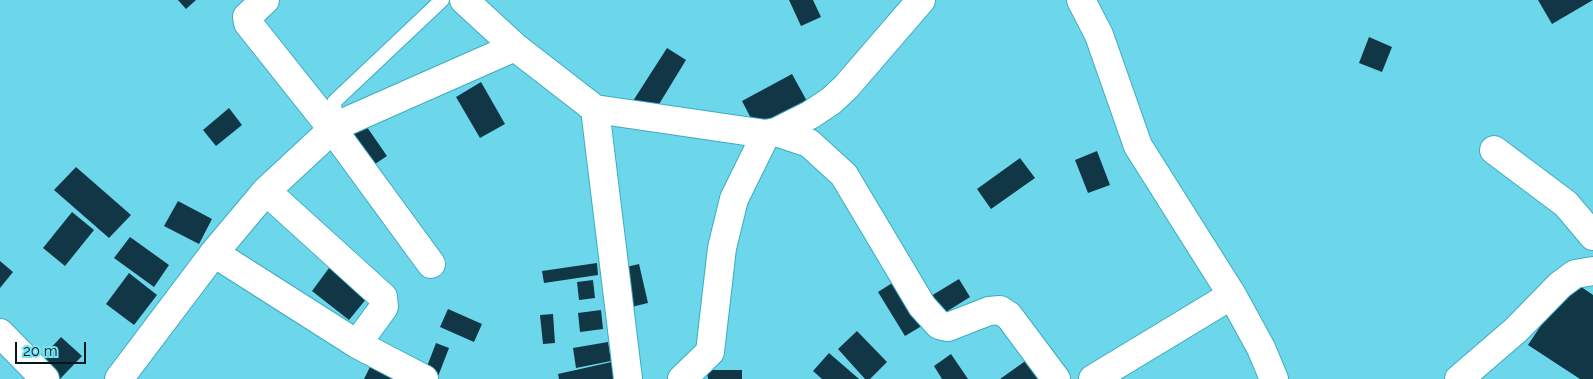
<!DOCTYPE html>
<html>
<head>
<meta charset="utf-8">
<style>
  body { margin:0 }
  #map { position:relative; width:1593px; height:379px; overflow:hidden; background:#6cd6ea; font-family:Raleway,sans-serif }
  canvas { display:block }
  .scale { position:absolute; left:15px; top:342px; width:71px; height:22px; box-sizing:border-box; border:2px solid #02181c; border-top:0; padding-left:6px; font-size:15px; line-height:18px; white-space:nowrap; color:#02181c; -webkit-text-stroke:4px #7ae4f7; paint-order:stroke }
</style>
</head>
<body>
<div id="map">
<canvas width="1593" height="379"></canvas>
<div class="scale">20 m</div>
</div>
<script>
const ctx = document.querySelector('canvas').getContext('2d');
ctx.lineJoin = 'round';
function fillPath(path, color) { ctx.fillStyle = color; ctx.fill(path, 'evenodd'); }
const toPath = rows => new Path2D(rows.map(r => 'M' + r).join(''));
function trace(path, color, width, dash) { ctx.strokeStyle = color; ctx.lineWidth = width; ctx.lineCap = dash ? 'butt' : 'round'; ctx.setLineDash(dash || []); ctx.stroke(path); }
const building = toPath([
  [178,0,196,0,186,9],
  [789,0,813,0,821,17,801,26],
  [1538,0,1593,0,1552,24],
  [1369,37,1392,47,1382,72,1359,63],
  [667,48,686,60,653,114,633,101],
  [792,74,808,103,757,130,742,101],
  [481,82,505,124,480,138,456,97],
  [229,108,242,125,216,146,203,130],
  [360,117,387,156,366,170,339,131],
  [1097,151,1110,185,1088,193,1075,160],
  [1020,158,1035,178,991,209,977,189],
  [76,167,131,215,109,238,54,190],
  [178,201,212,219,199,244,164,226],
  [72,212,94,230,65,266,43,248],
  [130,237,169,265,154,287,114,258],
  [0,261,13,272,0,288],
  [597,263,598,275,544,283,542,271],
  [639,264,648,303,627,308,618,269],
  [329,268,367,298,349,320,312,291],
  [129,273,157,295,134,325,106,304],
  [959,279,970,297,938,317,926,299],
  [593,280,595,298,579,300,577,282],
  [897,280,925,324,905,336,878,292],
  [1571,280,1593,295,1593,379,1580,379,1528,345],
  [448,309,482,324,474,342,440,327],
  [601,310,603,329,580,332,578,313],
  [553,314,555,343,543,344,540,315],
  [857,331,887,362,870,379,865,379,838,349],
  [61,337,82,356,60,379,50,379,35,365],
  [608,342,611,361,576,368,573,348],
  [436,343,449,348,437,379,423,377],
  [829,353,859,379,822,379,813,371],
  [951,354,968,379,942,379,934,366],
  [1031,357,1047,379,1000,379],
  [374,359,408,379,364,379],
  [616,361,620,379,559,379,558,374],
  [707,370,742,370,742,379,708,379]
]);
const lane = toPath([
  [336,126,334,102,442,0]
]);
const street = toPath([
  [265,0,247,17,248,23,333,130,431,264],
  [464,0,515,47,595,109,766,134,776,132,810,115,831,101,846,87,921,0],
  [1081,0,1099,35,1138,146,1232,295,1261,348,1274,379],
  [595,109,628,379],
  [776,132,809,143,844,175,922,306,939,325,948,327,989,311,1000,310,1009,316,1056,379],
  [1494,150,1566,204,1593,236],
  [266,191,383,297,384,307,357,344],
  [214,253,357,344,424,379],
  [0,333,45,379],
  [119,379,214,253,266,191,336,126,515,47],
  [682,379,710,352,722,248,734,199,766,134],
  [1093,379,1232,295],
  [1459,379,1516,330,1560,285,1575,274,1593,271]
]);
fillPath(building, '#113646');
trace(lane, '#3eacbf', 16);
trace(street, '#3eacbf', 30);
trace(lane, '#fff', 14);
trace(street, '#fff', 28);
</script>
</body>
</html>
